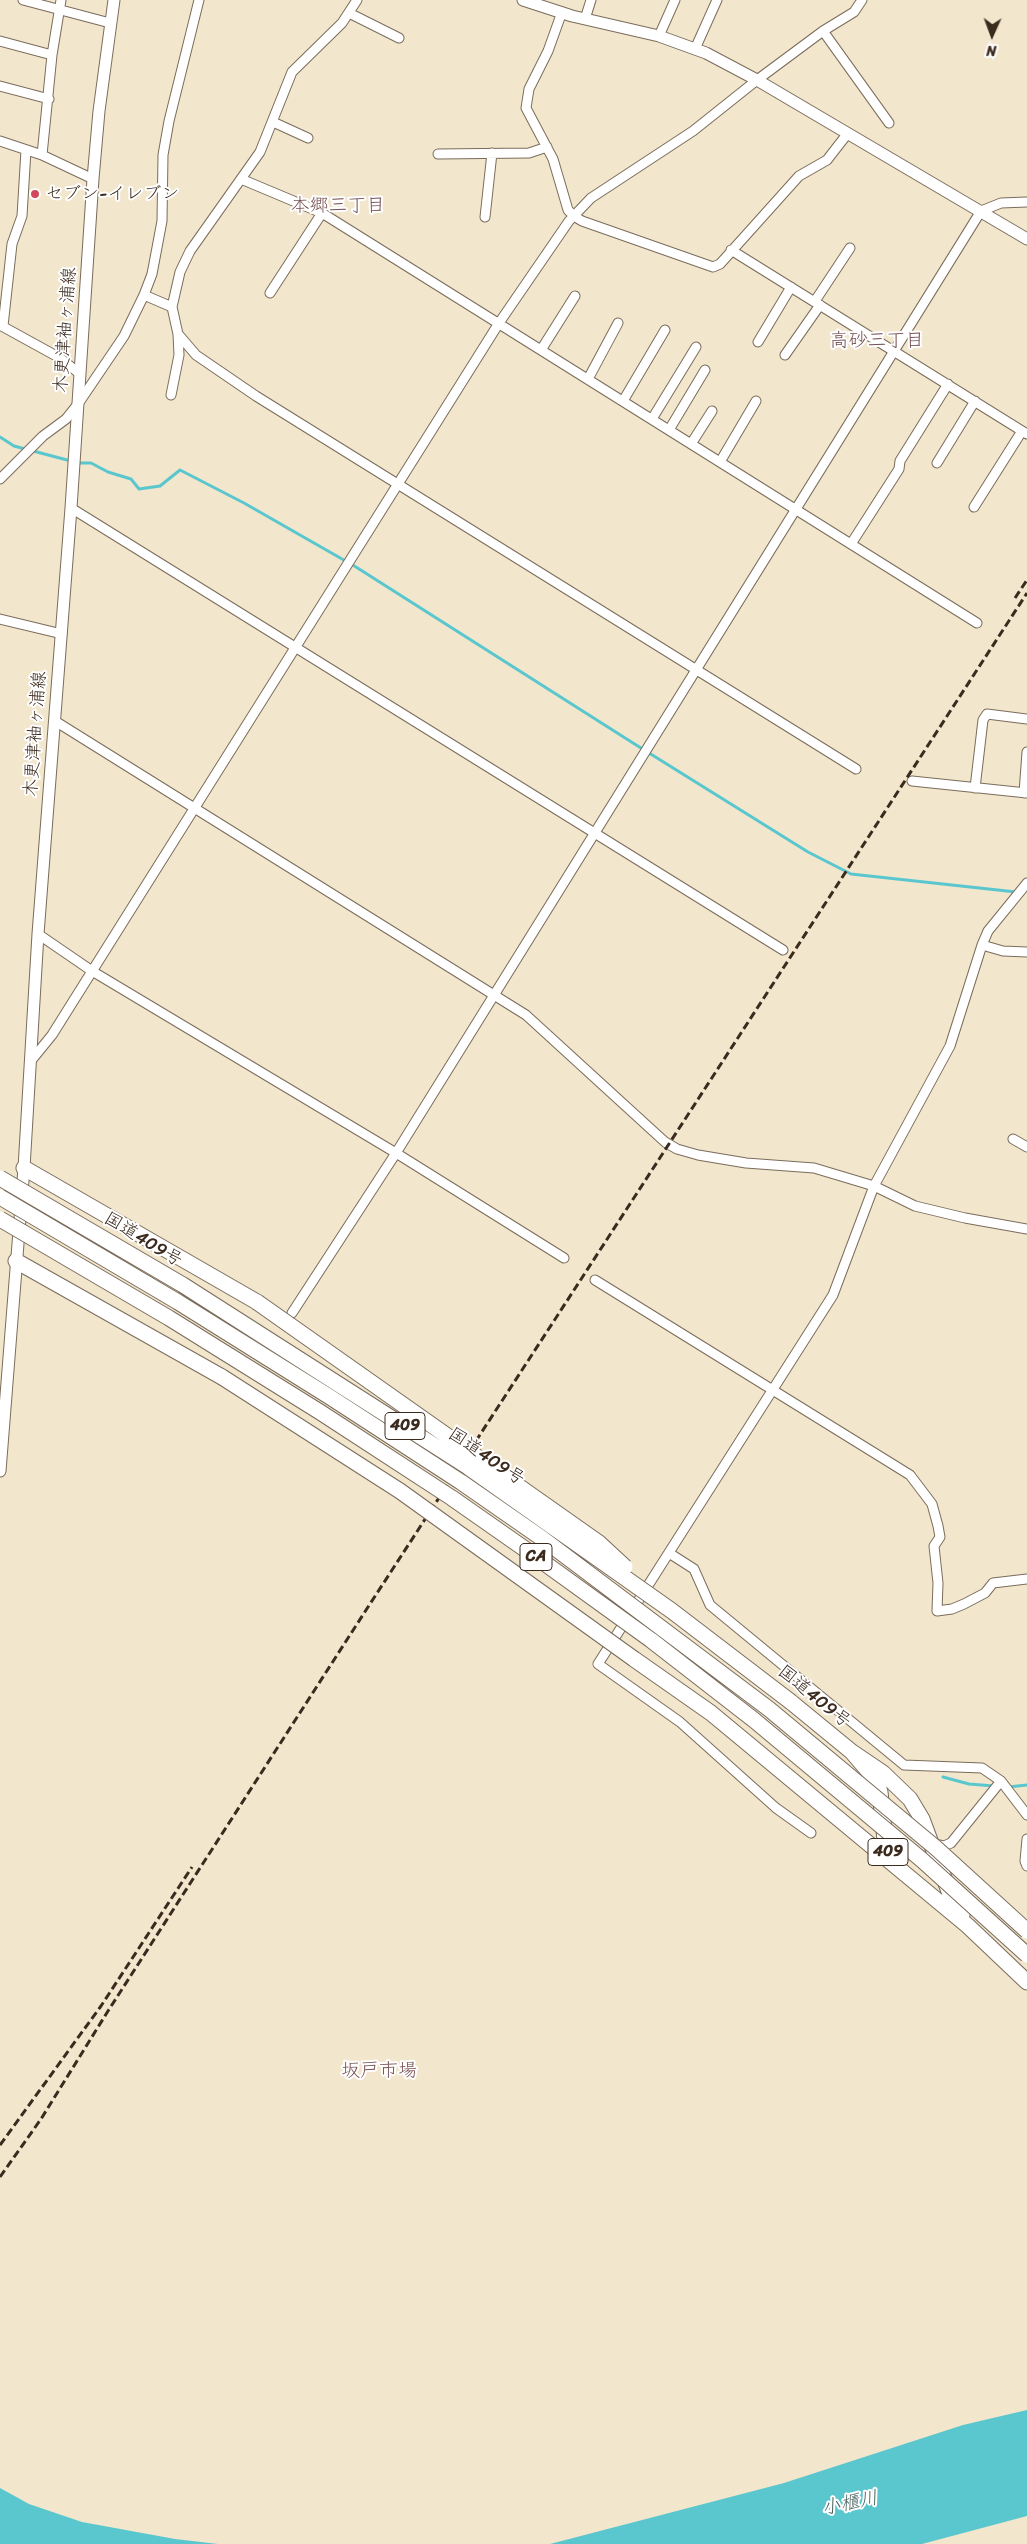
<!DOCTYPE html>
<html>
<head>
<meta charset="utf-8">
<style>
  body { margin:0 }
  #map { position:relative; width:1027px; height:2544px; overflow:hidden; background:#f2e6cd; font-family:Sriracha,sans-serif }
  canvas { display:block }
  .north { position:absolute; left:967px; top:10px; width:50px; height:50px; -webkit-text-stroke:4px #fff; paint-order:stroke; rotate:182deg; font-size:14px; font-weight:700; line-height:20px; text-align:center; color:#3b2a1e }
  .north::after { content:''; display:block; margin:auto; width:18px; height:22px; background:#3b2a1e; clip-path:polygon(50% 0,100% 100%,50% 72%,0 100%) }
</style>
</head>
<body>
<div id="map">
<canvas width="1027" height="2544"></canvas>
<div class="north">N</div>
</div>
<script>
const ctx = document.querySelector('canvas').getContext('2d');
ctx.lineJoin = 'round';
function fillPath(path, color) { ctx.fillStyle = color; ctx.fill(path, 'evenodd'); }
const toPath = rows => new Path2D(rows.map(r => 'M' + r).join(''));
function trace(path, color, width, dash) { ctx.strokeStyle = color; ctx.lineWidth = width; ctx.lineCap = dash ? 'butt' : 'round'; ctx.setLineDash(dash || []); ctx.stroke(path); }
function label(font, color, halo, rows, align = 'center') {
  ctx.font = font + ' Sriracha,"Klee One",sans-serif'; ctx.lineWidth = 4; ctx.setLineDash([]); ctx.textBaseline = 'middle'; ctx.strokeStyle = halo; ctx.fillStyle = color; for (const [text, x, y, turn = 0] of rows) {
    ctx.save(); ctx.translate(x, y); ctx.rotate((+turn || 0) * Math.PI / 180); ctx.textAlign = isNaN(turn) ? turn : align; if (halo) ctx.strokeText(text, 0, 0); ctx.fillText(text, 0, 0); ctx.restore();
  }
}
const water = toPath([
  [1027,2410,1027,2516,922,2544,550,2544,784,2483,963,2425],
  [0,2488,29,2504,82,2522,175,2539,218,2544,0,2544]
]);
const stream = toPath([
  [0,437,14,446,71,461],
  [77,463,91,463,108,472,131,479,139,489,160,486,180,470,244,503,356,567,633,743,808,852,851,874,1016,892],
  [943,1777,969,1784,994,1786],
  [1008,1787,1027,1785]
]);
const street = toPath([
  [23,0,110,23],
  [357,0,342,23,292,72,260,152,190,251,180,272,172,307,178,334,196,355,256,396,856,769],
  [562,12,548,51,529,89,526,108,553,159,568,210,574,216,582,221,713,267,720,264,799,176,827,160,848,133],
  [349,13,399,38],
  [585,19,591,0],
  [823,31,889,123],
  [659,36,675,0],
  [0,41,52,55],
  [695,49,717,0],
  [0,86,49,99],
  [273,122,308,138],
  [0,141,42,155,93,179],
  [438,154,529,153,547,147],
  [42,155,52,55,61,0],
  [241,179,322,213,977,623],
  [485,217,492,153],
  [731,250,1027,434],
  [270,293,322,213],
  [144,295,172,307],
  [815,301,850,248],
  [0,325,60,358,80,374],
  [3,326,12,244,22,216,26,150],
  [758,342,791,287],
  [541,350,575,296],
  [785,355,820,305],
  [588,379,618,323],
  [171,395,179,355,178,334],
  [623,401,665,330],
  [652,419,696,347],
  [669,430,705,370],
  [691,444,712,411],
  [720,462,756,401],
  [937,463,975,401],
  [0,479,43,436,66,419,78,404,124,336,144,295,152,274,162,221,163,155,169,121,199,0],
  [974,507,1022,431],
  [71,508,783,950],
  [851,544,899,469,900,461,948,384],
  [0,619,62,634],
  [55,721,526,1015,665,1142,677,1149,698,1155,746,1163,814,1168,874,1186,915,1206,965,1218,1027,1229],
  [912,781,1027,793],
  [975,788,983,720,987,714,1027,719],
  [1024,793,1027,752],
  [38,934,92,971,396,1153,564,1258],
  [982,945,1003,951,1027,952],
  [30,1062,52,1035,499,323,569,221,591,198,693,131,757,80,823,31,854,12,862,0],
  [1013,1139,1027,1147],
  [595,1280,910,1475,932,1504,938,1526,940,1537,934,1546,938,1583,937,1611,952,1609,964,1604,985,1593,993,1583,1027,1579],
  [292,1313,396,1153,981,211,1001,203,1027,202],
  [669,1553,694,1569,710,1605,904,1765,982,1768,1001,1781,1027,1815],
  [811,1833,776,1808,680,1722,598,1664,833,1295,874,1186,950,1046,982,945,988,931,1027,883],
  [1027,1839,1025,1861,1027,1866],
  [934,1844,944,1846,951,1843,1001,1781]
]);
const secondary = toPath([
  [523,0,572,16,659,36,706,53,757,80,1027,239],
  [0,1471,24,1168,38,934,71,508,93,179,99,111,114,0]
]);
const highway = toPath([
  [24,1168,257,1302],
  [16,1261,222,1377],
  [634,1659,711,1713,898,1868],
  [791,1702,852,1752,883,1773,910,1799,922,1819,953,1902,962,1915],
  [852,1752,876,1780,880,1792,885,1840,890,1856,898,1868,968,1926,1027,1982]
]);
const rail = toPath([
  [1015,598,1027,580],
  [0,2145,101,2006,192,1867],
  [0,2177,41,2119,108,2011,368,1607,1027,593]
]);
const highwayBridge = toPath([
  [0,1178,183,1285,468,1467,672,1611,791,1702],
  [0,1197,178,1302,330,1397,461,1482,543,1539,769,1709,936,1848,1027,1931],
  [0,1219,169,1318,320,1412,452,1498,532,1554,651,1640,754,1720,922,1860,1027,1955],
  [257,1302,599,1543,625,1567],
  [222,1377,400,1491,634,1659]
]);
const markers = [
  [35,194,5,"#d1495b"]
];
const shields = [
  [405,1426,40],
  [536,1557,32],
  [888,1852,40]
];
const shieldNames = [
  ["409",405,1426],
  ["CA",536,1557],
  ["409",888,1852]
];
const poiNames = [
  ["セブン-イレブン",45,194]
];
const streetNames = [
  ["木更津袖ヶ浦線",66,330,-86],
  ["木更津袖ヶ浦線",36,734,-86],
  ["国道409号",143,1240,31],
  ["国道409号",486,1457,34],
  ["国道409号",814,1697,39]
];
const neighbourhoodNames = [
  ["本郷三丁目",338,206],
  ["高砂三丁目",877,341],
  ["坂戸市場",379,2071]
];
const waterNames = [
  ["小櫃川",850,2504,-12]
];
fillPath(water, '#5ac7cf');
trace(stream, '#5ac7cf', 3);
trace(street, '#7b6c5b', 11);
trace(secondary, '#7b6c5b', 13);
trace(highway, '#7b6c5b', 17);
trace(street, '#fff', 9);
trace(secondary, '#fff', 11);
trace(highway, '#fff', 15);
trace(rail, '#3b2a1e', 3, [8, 4]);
trace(highwayBridge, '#7b6c5b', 17, []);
trace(highwayBridge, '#fff', 15);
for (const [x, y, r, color] of markers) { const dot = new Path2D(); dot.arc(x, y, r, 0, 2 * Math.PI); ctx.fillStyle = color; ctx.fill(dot); trace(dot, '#fff', 2); }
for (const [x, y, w] of shields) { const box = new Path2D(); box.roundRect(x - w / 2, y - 13.5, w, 27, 4); ctx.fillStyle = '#fff'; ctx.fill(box); trace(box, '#3b2a1e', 1); }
label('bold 16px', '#3b2a1e', null, shieldNames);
label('18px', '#3b2a1e', '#fff', poiNames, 'left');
label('18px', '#3b2a1e', '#fff', streetNames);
label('19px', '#785254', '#fff', neighbourhoodNames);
label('italic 19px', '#46615c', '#fff', waterNames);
</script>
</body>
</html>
